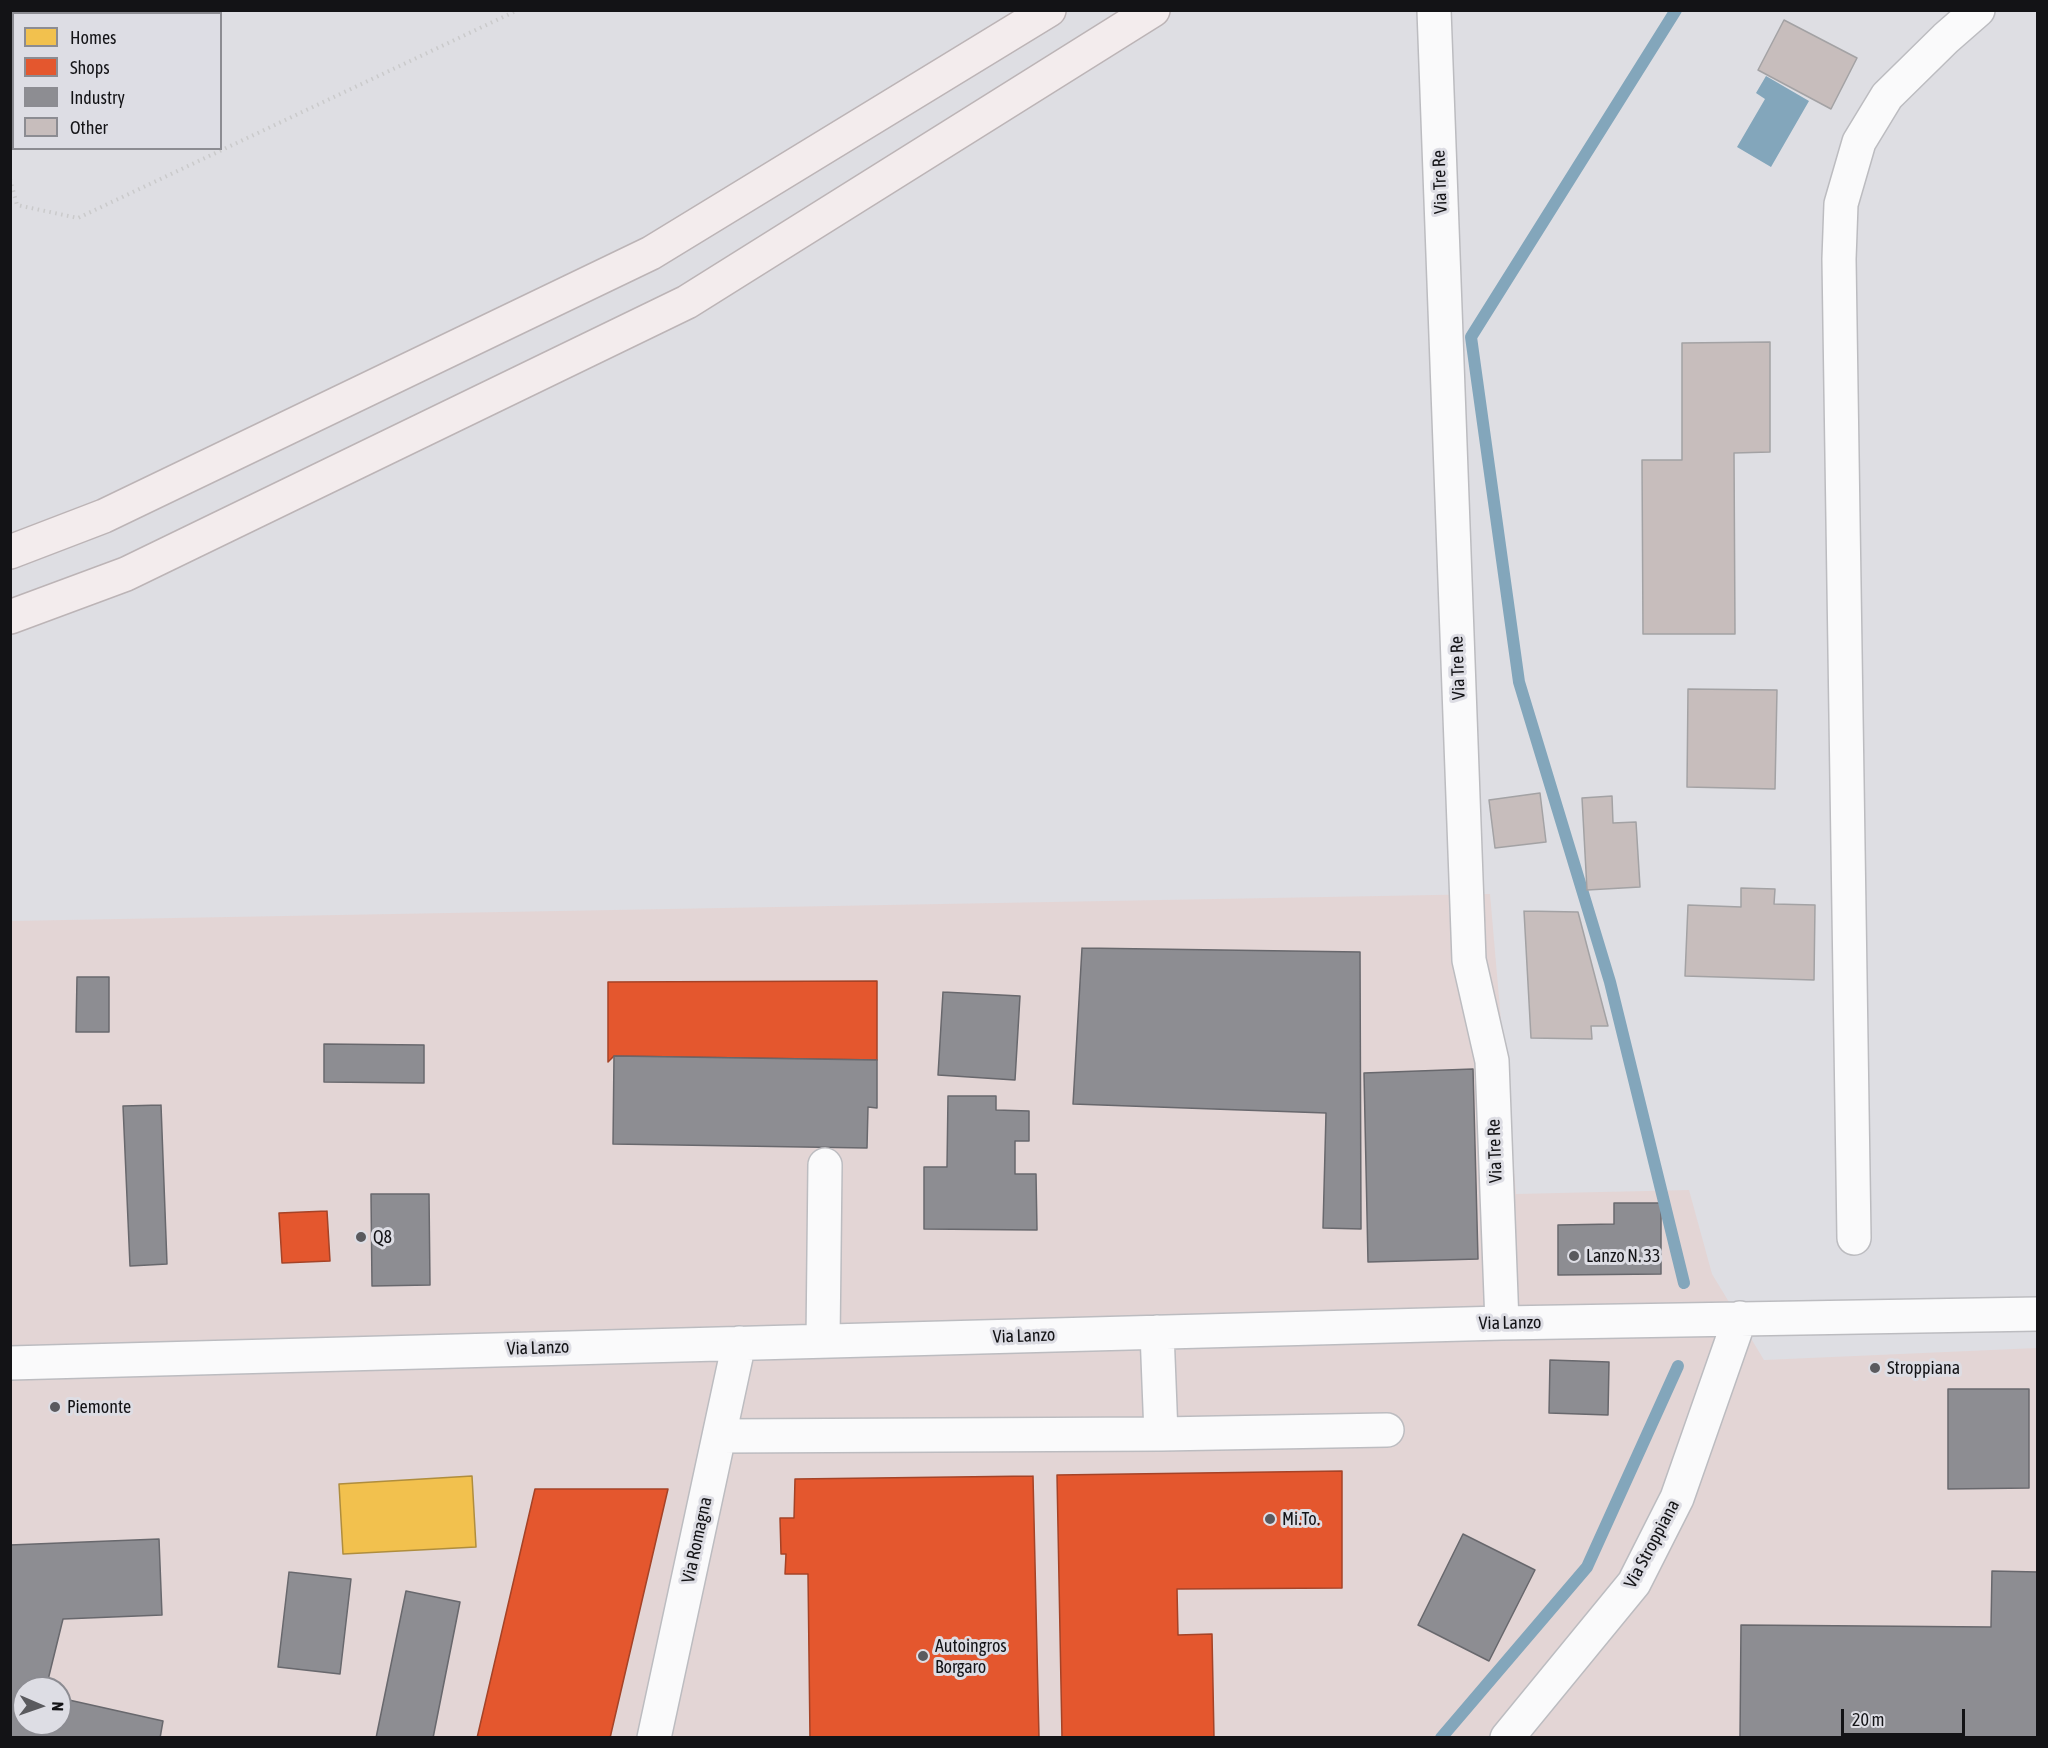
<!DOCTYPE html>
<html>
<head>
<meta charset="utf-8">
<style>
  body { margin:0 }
  #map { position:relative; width:2048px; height:1748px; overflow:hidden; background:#dedee3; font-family:"Asap Condensed",sans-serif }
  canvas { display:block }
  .frame { position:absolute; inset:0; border:12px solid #131316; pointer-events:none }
  .legend { position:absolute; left:12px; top:12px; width:210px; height:138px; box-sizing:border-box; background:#dddde4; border:2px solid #8c8c92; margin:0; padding:8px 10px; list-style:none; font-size:18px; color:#131316 }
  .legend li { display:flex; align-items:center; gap:12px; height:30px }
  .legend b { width:30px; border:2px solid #8c8c92 }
  .north { position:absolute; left:12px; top:1676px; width:60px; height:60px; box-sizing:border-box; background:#dddde4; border:2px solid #8c8c92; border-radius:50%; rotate:92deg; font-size:16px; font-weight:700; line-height:24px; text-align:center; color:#131316 }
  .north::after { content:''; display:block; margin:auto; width:21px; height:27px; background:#5a5a5e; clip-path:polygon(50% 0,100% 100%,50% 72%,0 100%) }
  .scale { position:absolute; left:1841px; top:1709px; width:124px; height:27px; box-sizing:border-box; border:3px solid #131316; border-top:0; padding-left:8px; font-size:18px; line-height:21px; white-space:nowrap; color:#131316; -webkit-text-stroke:4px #dddde4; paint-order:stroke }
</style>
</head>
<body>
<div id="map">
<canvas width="2048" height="1748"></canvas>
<div class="frame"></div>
<ul class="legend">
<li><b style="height:16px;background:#f2c14e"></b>Homes</li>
<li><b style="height:16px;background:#e4572e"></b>Shops</li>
<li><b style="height:16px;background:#8d8d92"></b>Industry</li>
<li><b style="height:16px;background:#c7bdbc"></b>Other</li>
</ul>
<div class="north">N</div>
<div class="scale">20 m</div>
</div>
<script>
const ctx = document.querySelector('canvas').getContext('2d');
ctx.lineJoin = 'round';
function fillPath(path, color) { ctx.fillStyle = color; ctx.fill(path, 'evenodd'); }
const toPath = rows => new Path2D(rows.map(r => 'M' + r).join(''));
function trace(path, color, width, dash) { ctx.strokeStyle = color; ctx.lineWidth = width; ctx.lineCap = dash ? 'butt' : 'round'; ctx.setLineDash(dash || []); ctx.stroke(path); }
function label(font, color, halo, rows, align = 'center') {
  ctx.font = font + ' "Asap Condensed",sans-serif'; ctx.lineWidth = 6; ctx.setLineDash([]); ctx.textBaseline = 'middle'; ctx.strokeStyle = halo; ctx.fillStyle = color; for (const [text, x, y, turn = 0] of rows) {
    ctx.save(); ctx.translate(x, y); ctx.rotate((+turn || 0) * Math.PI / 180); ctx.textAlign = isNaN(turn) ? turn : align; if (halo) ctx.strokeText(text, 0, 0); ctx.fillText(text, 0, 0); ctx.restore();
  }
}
const industrial = toPath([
  [1490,894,1516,1194,1689,1190,1712,1274,1764,1360,2037,1348,2037,1737,11,1737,10,921],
  [24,1688,60,1688,60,1724,24,1724]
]);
const water = toPath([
  [1766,76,1809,101,1771,167,1737,147,1765,99,1756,93]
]);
const homes = toPath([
  [472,1476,476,1547,343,1554,339,1484,472,1476]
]);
const shops = toPath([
  [877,981,877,1060,614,1056,608,1062,608,982,877,981],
  [327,1211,330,1261,282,1263,279,1213,327,1211],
  [1342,1471,1342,1588,1177,1589,1178,1635,1212,1634,1214,1738,1062,1738,1057,1475,1342,1471],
  [1033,1476,1039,1738,810,1738,808,1574,785,1574,786,1554,781,1554,780,1518,794,1518,795,1479,1033,1476],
  [535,1489,668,1489,610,1738,477,1738,535,1489]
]);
const industry = toPath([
  [1082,948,1360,952,1361,1229,1323,1228,1326,1113,1073,1104,1082,948],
  [77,977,109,977,109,1032,76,1032,77,977],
  [943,992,1020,996,1015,1080,938,1075,943,992],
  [324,1044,424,1045,424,1083,324,1082,324,1044],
  [614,1056,877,1060,877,1108,868,1107,867,1148,613,1144,614,1056],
  [1473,1069,1478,1259,1368,1262,1364,1073,1473,1069],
  [948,1096,996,1096,996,1110,1029,1111,1029,1141,1015,1141,1015,1174,1036,1174,1037,1230,924,1229,924,1167,947,1167,948,1096],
  [161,1105,167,1264,130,1266,123,1106,161,1105],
  [371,1194,429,1194,430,1285,372,1286,371,1194],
  [1614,1203,1661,1203,1661,1274,1558,1275,1558,1225,1614,1224,1614,1203],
  [1550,1360,1609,1362,1608,1415,1549,1413,1550,1360],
  [1948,1389,2029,1389,2029,1488,1948,1489,1948,1389],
  [1463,1534,1535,1570,1489,1661,1418,1625,1463,1534],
  [159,1539,162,1615,63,1619,46,1688,24,1688,24,1724,60,1724,60,1698,163,1721,160,1738,10,1738,10,1545,159,1539],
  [1992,1571,2038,1572,2038,1738,1740,1738,1741,1625,1991,1627,1992,1571],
  [289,1572,351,1579,340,1674,278,1667,289,1572],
  [406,1591,460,1602,433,1738,376,1738,406,1591]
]);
const stream = toPath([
  [1676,10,1471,337,1519,682,1610,982,1684,1283],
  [1441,1738,1587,1567,1678,1366]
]);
const building = toPath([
  [1784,20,1857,58,1831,109,1758,70,1784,20],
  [1770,342,1770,452,1734,453,1735,634,1643,634,1642,460,1682,460,1682,343,1770,342],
  [1688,689,1777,690,1775,789,1687,787,1688,689],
  [1540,793,1546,842,1495,848,1489,800,1540,793],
  [1612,796,1613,823,1636,822,1640,887,1587,890,1582,798,1612,796],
  [1741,888,1775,889,1774,904,1815,905,1814,980,1685,976,1688,905,1741,907,1741,888],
  [1524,911,1578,912,1608,1026,1591,1026,1592,1039,1531,1038,1524,911]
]);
const path = toPath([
  [10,179,17,205,78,218,518,10]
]);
const minor = toPath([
  [1434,10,1469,960,1492,1061,1502,1323],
  [1854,1238,1839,259,1841,204,1859,142,1887,96,1946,38,1978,10],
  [1157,1332,1161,1434],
  [823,1341,825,1165],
  [10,1363,1502,1323,2038,1314],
  [719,1436,1161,1434,1387,1430],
  [654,1738,739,1343],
  [1507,1738,1634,1583,1677,1498,1740,1318]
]);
const highway = toPath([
  [10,552,104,516,651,253,1049,10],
  [10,617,126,574,687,302,1153,10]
]);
const markers = [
  [361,1237,6,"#5a5a5e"],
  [1574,1256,6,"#5a5a5e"],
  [1875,1368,6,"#5a5a5e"],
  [55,1407,6,"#5a5a5e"],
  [1270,1519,6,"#5a5a5e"],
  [923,1656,6,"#5a5a5e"]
];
const streetNames = [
  ["Via Tre Re",1440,182,-92],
  ["Via Tre Re",1458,668,-92],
  ["Via Tre Re",1495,1151,-92],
  ["Via Lanzo",1510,1323,-1],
  ["Via Lanzo",1024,1336,-2],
  ["Via Lanzo",538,1348,-2],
  ["Via Romagna",697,1540,-78],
  ["Via Stroppiana",1652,1544,-62]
];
const poiNames = [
  ["Q8",373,1237],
  ["Lanzo N. 33",1586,1256],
  ["Stroppiana",1887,1368],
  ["Piemonte",67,1407],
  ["Mi.To.",1282,1519],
  ["Autoingros",935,1646],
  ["Borgaro",935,1667]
];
fillPath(industrial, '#e3d5d5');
fillPath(water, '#83a6bb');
fillPath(homes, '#f2c14e');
trace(homes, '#af8d3d', 1.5);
fillPath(shops, '#e4572e');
trace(shops, '#a54327', 1.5);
fillPath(industry, '#8d8d92');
trace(industry, '#68686d', 1.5);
trace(stream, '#83a6bb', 12);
fillPath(building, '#c7bdbc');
trace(building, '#a3a2a4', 1.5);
trace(minor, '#bcbcc0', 36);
trace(highway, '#bcb4b6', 36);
trace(path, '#cacacb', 4, [1.5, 4.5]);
trace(minor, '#fafafb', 33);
trace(highway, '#f3eced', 33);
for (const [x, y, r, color] of markers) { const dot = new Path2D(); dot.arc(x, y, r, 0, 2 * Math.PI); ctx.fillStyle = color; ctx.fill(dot); trace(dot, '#dddde4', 2); }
label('18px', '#131316', '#dddde4', streetNames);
label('18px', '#131316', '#dddde4', poiNames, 'left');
</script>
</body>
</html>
